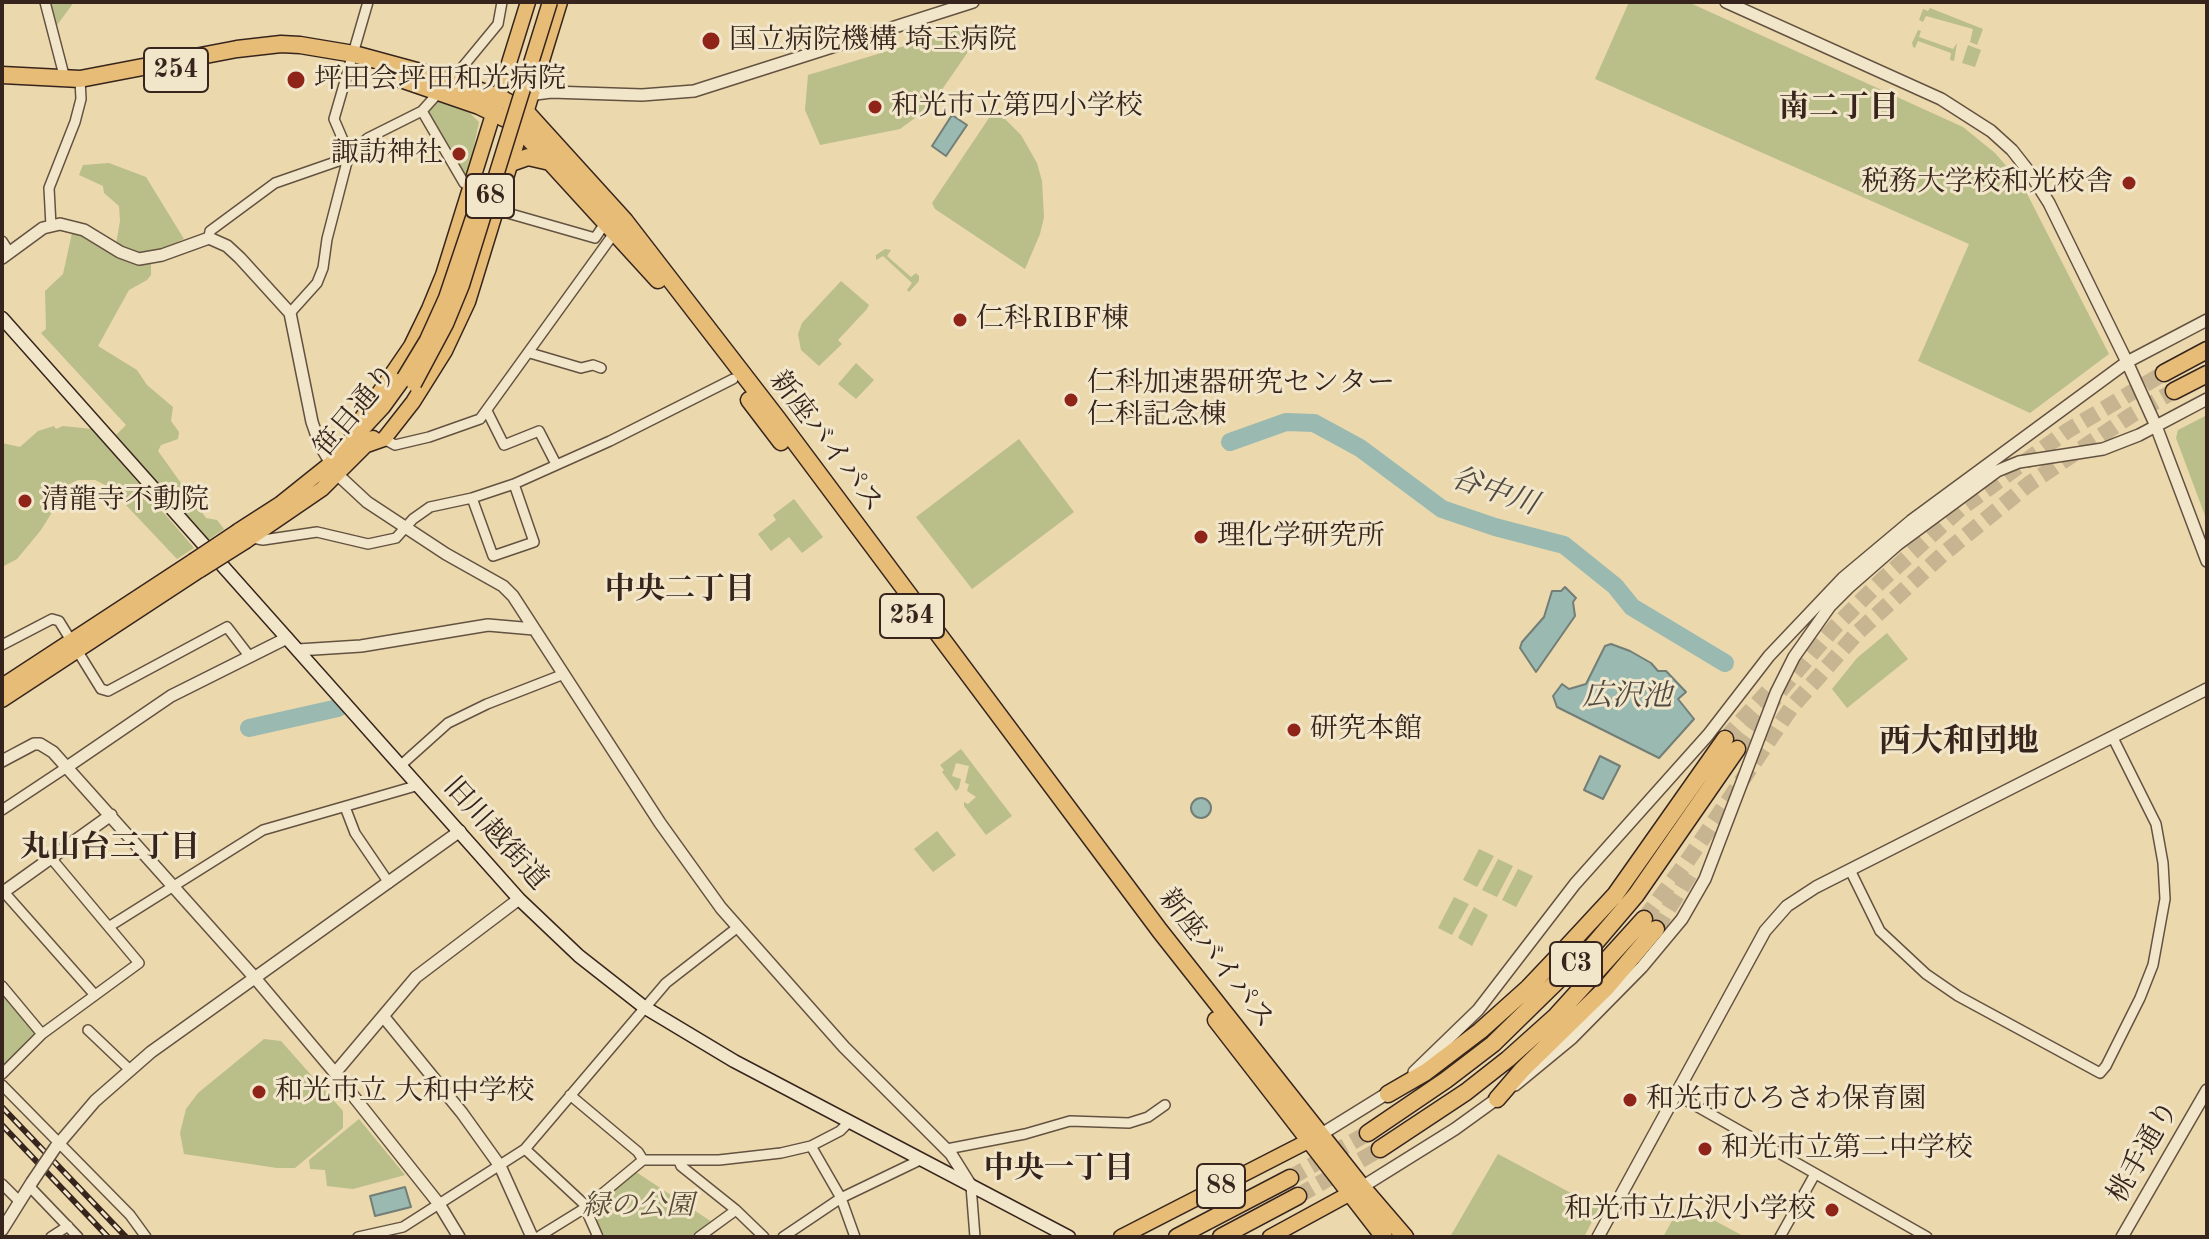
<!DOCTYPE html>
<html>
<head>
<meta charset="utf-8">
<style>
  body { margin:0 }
  #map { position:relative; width:2209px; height:1239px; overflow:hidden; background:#ebd8ad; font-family:"Old Standard TT",serif }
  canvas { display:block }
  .frame { position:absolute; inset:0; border:4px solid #37251d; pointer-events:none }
</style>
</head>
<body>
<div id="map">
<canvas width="2209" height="1239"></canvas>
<div class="frame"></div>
</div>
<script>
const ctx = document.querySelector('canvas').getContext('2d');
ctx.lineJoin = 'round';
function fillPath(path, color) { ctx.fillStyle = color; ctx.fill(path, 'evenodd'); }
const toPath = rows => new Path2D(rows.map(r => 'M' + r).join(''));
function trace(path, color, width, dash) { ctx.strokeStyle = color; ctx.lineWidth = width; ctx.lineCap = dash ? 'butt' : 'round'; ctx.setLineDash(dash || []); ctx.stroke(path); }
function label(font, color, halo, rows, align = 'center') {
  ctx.font = font + ' "Old Standard TT","Noto Serif JP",serif'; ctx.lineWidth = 6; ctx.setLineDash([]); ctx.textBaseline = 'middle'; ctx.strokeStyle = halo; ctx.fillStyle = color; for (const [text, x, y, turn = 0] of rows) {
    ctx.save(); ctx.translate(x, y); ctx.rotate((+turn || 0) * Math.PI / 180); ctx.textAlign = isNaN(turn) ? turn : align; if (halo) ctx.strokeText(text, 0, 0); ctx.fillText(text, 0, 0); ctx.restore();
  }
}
const green = toPath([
  [52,2,74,2,55,28,51,8],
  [1629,2,1688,2,1963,127,1995,153,2022,184,2109,354,2030,413,1918,361,1969,244,1595,79],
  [1930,8,1983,29,1977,45,1970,42,1973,29,1926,16,1923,22,1919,20,1923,9,1928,11],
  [961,29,972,46,930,107,900,129,820,145,805,110,808,75],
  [1918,30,1921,31,1919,37,1953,49,1957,43,1954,61,1950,60,1951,53,1918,41,1915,48,1913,47,1912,43],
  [1968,45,1981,50,1975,67,1962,63],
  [440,98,470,113,479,122,468,175,462,175,426,112],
  [995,109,1021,135,1037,163,1042,181,1044,217,1040,234,1025,269,935,209,932,203],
  [109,163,146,177,184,239,154,253,136,254,116,244,120,221,119,206,104,193,103,186,79,175,83,165],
  [72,233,86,237,133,262,151,264,151,275,147,280,129,290,98,346,137,370,147,385,173,407,171,421,179,432,178,439,161,445,158,451,206,518,217,520,224,529,208,540,116,435,126,425,41,333,46,329,45,291,63,274],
  [885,249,891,250,887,256,911,277,916,273,919,276,919,281,909,292,907,290,912,283,883,256,876,260,876,255],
  [841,281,869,305,867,309,838,340,842,344,819,366,801,350,798,334,802,323],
  [856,363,874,380,856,399,838,384],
  [2207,415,2207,521,2176,438,2178,430],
  [54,426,56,429,63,426,92,429,194,548,177,559,109,487,95,480,78,480,59,489,59,501,41,530,17,559,2,567,2,443,20,447,38,431],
  [1019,439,1074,512,972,589,916,517],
  [794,499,823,537,802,553,789,537,771,551,758,534,776,520,773,515],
  [1887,633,1908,659,1847,708,1832,689,1857,658],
  [961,749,1012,816,986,835,964,806,964,802,968,804,976,797,967,791,969,784,965,783,969,766,956,763,952,776,961,779,959,788,956,791,942,772,944,770,940,765],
  [937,831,956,855,933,872,914,849],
  [1479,849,1494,856,1477,887,1463,880],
  [1498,859,1513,866,1497,897,1482,890],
  [1518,869,1533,876,1516,907,1502,900],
  [1454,897,1469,904,1452,935,1438,928],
  [1474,907,1488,915,1472,946,1458,938],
  [2,993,35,1032,35,1036,2,1067],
  [264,1039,281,1041,343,1111,343,1128,295,1168,277,1168,184,1154,180,1133,186,1109,198,1093],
  [359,1119,405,1175,353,1189,327,1186,325,1170,310,1169,309,1160],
  [1498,1154,1599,1208,1584,1237,1450,1237],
  [636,1172,712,1222,690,1237,605,1237,592,1211,594,1207],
  [1682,1203,1745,1237,1663,1237]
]);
const water = toPath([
  [952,115,967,125,946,156,932,146,952,115],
  [1565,587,1576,598,1573,602,1575,616,1536,672,1520,648,1522,642,1544,617,1552,591,1561,591,1565,587],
  [1611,644,1630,651,1651,663,1658,671,1666,671,1686,692,1678,699,1694,719,1659,758,1557,707,1553,696,1562,684,1569,689,1586,684,1605,646,1611,644],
  [1600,756,1620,766,1603,799,1584,790,1600,756],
  '1191 808a10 10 0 1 1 20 0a10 10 0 1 1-20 0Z',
  [405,1187,411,1207,375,1216,370,1196,405,1187]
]);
const river = toPath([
  [1230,442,1286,422,1314,423,1360,448,1442,509,1495,527,1564,545,1615,586,1632,607,1725,663],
  [249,728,338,708]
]);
const motorwayTunnel = toPath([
  [1725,739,1772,687],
  [1737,749,1784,686,1834,628,1881,581,1960,509,2067,431,2164,373],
  [1644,919,1686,863,1791,708,1857,633,1942,555,2029,484,2130,416,2174,391],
  [1656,929,1693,869],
  [1290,1178,1368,1133],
  [1298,1196,1380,1149]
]);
const minor = toPath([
  [45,2,65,79],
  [451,81,498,24,502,2],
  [422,111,464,183,471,186],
  [497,210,595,238,606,222],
  [51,226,49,188,75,122,81,99,80,79],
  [209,238,210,231,275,183,344,159,368,138,422,111,440,91],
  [2,241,9,252],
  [290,313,317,283,323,268,327,239,349,154,334,119,368,2],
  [530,353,581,368,593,365,601,368],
  [487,411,504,445,539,431,556,464],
  [384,439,395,445,429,437,480,419,615,232],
  [472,498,493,556,534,542,514,484],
  [253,538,263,540,317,532,368,544,396,538,413,519,430,507,472,498,514,484,610,441,733,379],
  [2,645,52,619,59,621,101,689,108,691,227,627,250,657],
  [400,766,448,723,487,704,564,674],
  [345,807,355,833,389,883],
  [2,810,67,767],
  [1850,870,1880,931,1926,974,1958,996,2100,1073,2106,1066,2140,998,2153,965,2165,899,2163,863,2156,824,2113,738],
  [3,891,94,994],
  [110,926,263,830,419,785],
  [2,986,42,1034],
  [88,1030,129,1069],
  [2,1074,42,1034,139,963,51,858],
  [2,1085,130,1215,146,1237],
  [1675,1094,1927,1237],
  [570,1095,638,1152,643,1160],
  [811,1146,841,1198,855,1237],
  [525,1149,583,1203,598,1237],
  [947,1149,1025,1134,1070,1121,1129,1123,1148,1117,1165,1105],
  [679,1161,681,1166,736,1210,764,1237],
  [2,1184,19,1201],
  [29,1186,78,1237],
  [971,1186,975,1237],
  [51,1237,68,1226],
  [358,1237,403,1227,525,1149,666,983,738,927],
  [538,1237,585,1208,643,1160,719,1160,781,1153,811,1146,840,1131,849,1122],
  [699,1237,736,1210],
  [783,1237,841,1198,920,1160],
  [1780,1237,1815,1174]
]);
const tertiary = toPath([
  [1726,2,1941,99,1991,131,2012,150,2030,173,2049,203,2127,362,2156,426,2207,561],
  [528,95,551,92,642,95,694,91,973,2],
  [2,258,43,228,60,224,84,230,120,252,139,259,162,255,209,238,227,246,240,258,290,313,312,422,320,445,338,475,367,502,446,554,503,586,513,596,660,823,721,908,844,1047,951,1154,971,1186],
  [298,650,361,646,488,625,534,629],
  [2,761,34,744,40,744,53,752,255,978,335,1073,439,1204,459,1237],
  [67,767,171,696,287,638],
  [2,893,111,815],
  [383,1016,462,1113,500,1166,532,1237],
  [1414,1072,1478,1010,1575,884,1708,735,1769,656,1843,578,1911,521,2127,362,2207,320],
  [335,1073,416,977,519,899],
  [1515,1085,1572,1038,1642,967,1682,919,1705,879,1776,693,1794,657,1830,606,1849,587,1898,544,1997,471,2019,462,2103,449,2139,435,2207,399],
  [1320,1135,1391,1091],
  [55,1148,95,1101,151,1052,460,831],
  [1362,1187,1455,1129,1502,1095],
  [2,1230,32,1182],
  [1598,1237,1765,931,1787,906,1816,887,2207,689],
  [2122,1237,2207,1090]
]);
const secondary = toPath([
  [2,318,519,899,579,956,644,1007,734,1061,1069,1237]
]);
const primary = toPath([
  [349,445,355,428,411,346,429,309,443,275,528,2],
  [367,445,384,439,413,402,445,351,468,302,560,2],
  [238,531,280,504,330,464,383,407,404,378],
  [246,541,322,489,373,438],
  [2,686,193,561],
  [2,700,200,570],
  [1121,1237,1316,1137],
  [1270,1237,1358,1189]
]);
const trunk = toPath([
  [383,73,479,106,508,120,521,130,658,280],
  [2,75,80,79,237,49,281,44,300,45,354,54,435,76,499,97,527,113,625,221,777,418,1160,931,1362,1187,1405,1237],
  [511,163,528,157,550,162],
  [749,400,781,442],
  [1216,1020,1384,1237]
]);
const motorway = toPath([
  [2164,373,2207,350],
  [2174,391,2207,374],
  [1388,1094,1426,1072,1480,1031,1528,988,1564,950,1615,895,1725,739],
  [1497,1099,1522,1070,1606,988,1656,929],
  [1368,1133,1446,1080,1493,1044,1590,949,1636,895,1737,749],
  [1380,1149,1466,1092,1508,1059,1556,1016,1644,919],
  [1177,1237,1290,1178],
  [1221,1237,1298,1196]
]);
const rail = toPath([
  [2,1107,126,1237],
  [2,1125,108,1237]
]);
const tertiaryBridge = toPath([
  [32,1182,55,1148]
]);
const primaryBridge = toPath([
  [404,378,427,340,446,298,482,191],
  [414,384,446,324,462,285,550,2],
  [193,561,238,531],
  [200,570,246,541]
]);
const markers = [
  [711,41,10,"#8f2418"],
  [296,80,10,"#8f2418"],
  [875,107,8,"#8f2418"],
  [459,154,8,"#8f2418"],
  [2129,183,8,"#8f2418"],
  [960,320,8,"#8f2418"],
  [1071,400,8,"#8f2418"],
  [25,501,8,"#8f2418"],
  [1201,537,8,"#8f2418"],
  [1294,730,8,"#8f2418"],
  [259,1092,8,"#8f2418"],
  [1630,1100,8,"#8f2418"],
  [1705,1149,8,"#8f2418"],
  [1832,1210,8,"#8f2418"]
];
const shields = [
  [176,70,64],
  [490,196,48],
  [912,616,64],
  [1576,964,52],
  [1221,1186,48]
];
const shieldNames = [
  ["254",176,70],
  ["68",490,196],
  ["254",912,616],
  ["C3",1576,964],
  ["88",1221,1186]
];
const poiNames = [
  ["国立病院機構 埼玉病院",729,41],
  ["坪田会坪田和光病院",314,80],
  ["和光市立第四小学校",891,107],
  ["諏訪神社",443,154,"right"],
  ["税務大学校和光校舎",2113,183,"right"],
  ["仁科RIBF棟",976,320],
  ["仁科加速器研究センター",1087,384],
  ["仁科記念棟",1087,416],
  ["清龍寺不動院",41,501],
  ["理化学研究所",1217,537],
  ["研究本館",1310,730],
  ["和光市立 大和中学校",275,1092],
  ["和光市ひろさわ保育園",1646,1100],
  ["和光市立第二中学校",1721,1149],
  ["和光市立広沢小学校",1816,1210,"right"]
];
const streetNames = [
  ["笹目通り",356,411,-50],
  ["新座バイパス",826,442,53],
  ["旧川越街道",495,834,48],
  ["新座バイパス",1216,959,52],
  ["桃手通り",2144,1152,-60]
];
const parkNames = [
  ["緑の公園",638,1207]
];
const neighbourhoodNames = [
  ["南二丁目",1839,108],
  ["中央二丁目",680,590],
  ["丸山台三丁目",110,848],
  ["中央一丁目",1059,1169]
];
const waterNames = [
  ["谷中川",1494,492,19],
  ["広沢池",1627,697]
];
const quarterNames = [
  ["西大和団地",1959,743]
];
fillPath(green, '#babe88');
fillPath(water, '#99b9b1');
trace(water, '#727e76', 2);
trace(river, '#99b9b1', 18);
trace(motorwayTunnel, '#c7b490', 16, [16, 8]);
trace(minor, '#645241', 12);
trace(tertiary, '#645241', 14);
trace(secondary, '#37251d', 15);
trace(primary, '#37251d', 17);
trace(trunk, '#37251d', 19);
trace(motorway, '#37251d', 19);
trace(minor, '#f2e6ca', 9);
trace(tertiary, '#f2e6ca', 11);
trace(secondary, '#f2e6ca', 12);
trace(primary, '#e6bc76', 14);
trace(trunk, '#e6bc76', 16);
trace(motorway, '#e6bc76', 16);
trace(rail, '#37251d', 6);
trace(rail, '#f2e6ca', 3, [9]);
trace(tertiaryBridge, '#645241', 14, []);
trace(primaryBridge, '#37251d', 17, []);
trace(tertiaryBridge, '#f2e6ca', 11);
trace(primaryBridge, '#e6bc76', 14);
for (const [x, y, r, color] of markers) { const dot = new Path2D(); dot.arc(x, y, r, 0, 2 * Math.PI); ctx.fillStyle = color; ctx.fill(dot); trace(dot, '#f2e6ca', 3); }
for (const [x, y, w] of shields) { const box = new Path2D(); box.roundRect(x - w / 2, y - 22, w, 44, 6); ctx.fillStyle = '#f2e6ca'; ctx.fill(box); trace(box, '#37251d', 2); }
label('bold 26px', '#37251d', null, shieldNames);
label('28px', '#37251d', '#f2e6ca', poiNames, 'left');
label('28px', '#37251d', '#f2e6ca', streetNames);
label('italic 28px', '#584b38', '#f2e6ca', parkNames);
label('bold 30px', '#37251d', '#f2e6ca', neighbourhoodNames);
label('italic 30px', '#504a42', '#f2e6ca', waterNames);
label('bold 32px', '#37251d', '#f2e6ca', quarterNames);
</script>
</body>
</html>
